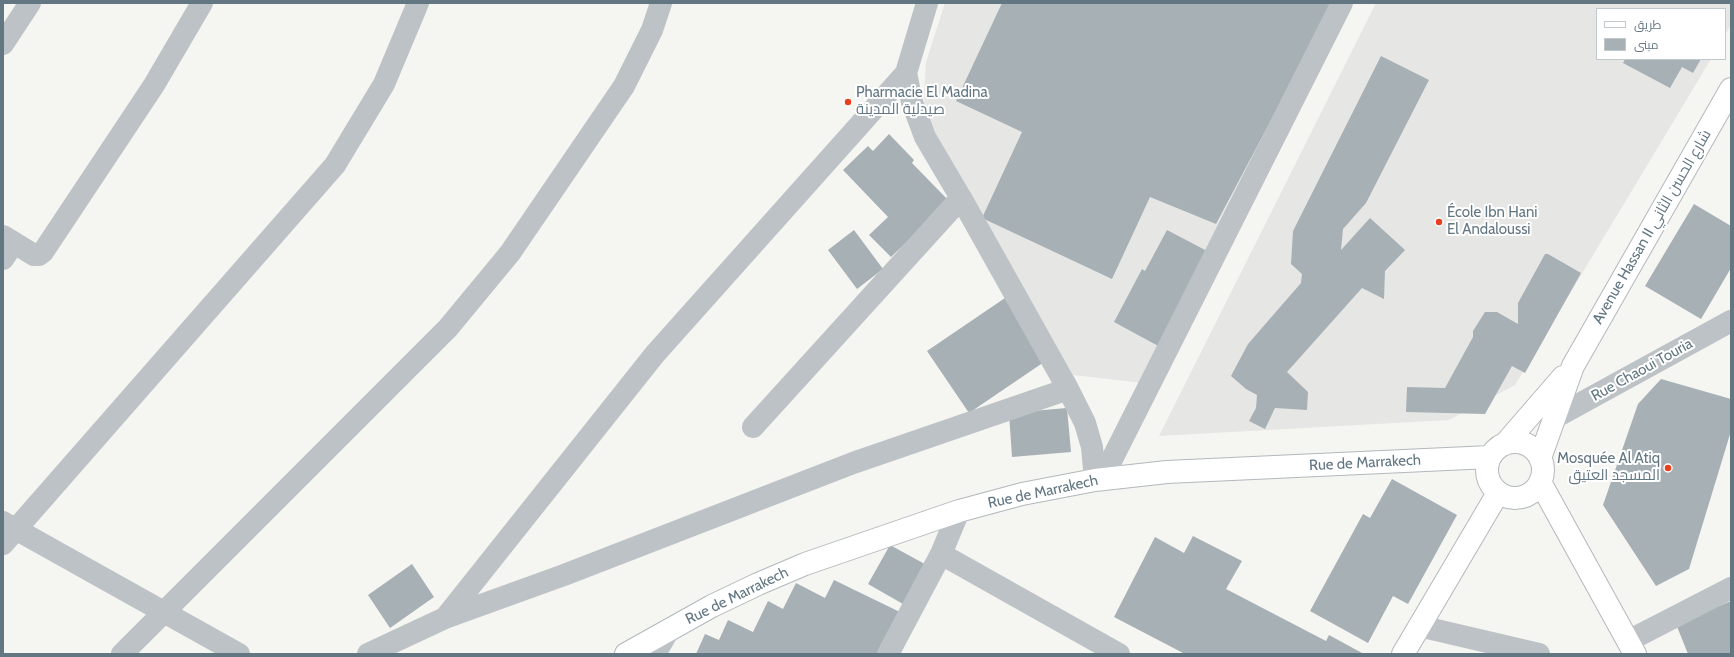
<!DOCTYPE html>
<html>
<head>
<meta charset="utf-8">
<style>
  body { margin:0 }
  #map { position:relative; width:1734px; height:657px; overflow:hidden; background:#f5f5f1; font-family:Cabin,Cairo,sans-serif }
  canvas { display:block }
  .frame { position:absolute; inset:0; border:4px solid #637783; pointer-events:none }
  .legend { position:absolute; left:1596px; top:8px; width:130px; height:52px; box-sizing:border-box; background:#fff; border:1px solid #c1c9cd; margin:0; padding:5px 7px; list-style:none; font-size:12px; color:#637783 }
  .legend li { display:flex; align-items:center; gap:8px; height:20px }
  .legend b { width:20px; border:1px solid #c1c9cd }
</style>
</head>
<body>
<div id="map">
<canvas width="1734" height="657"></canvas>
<div class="frame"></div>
<ul class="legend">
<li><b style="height:5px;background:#fff"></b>طريق</li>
<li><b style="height:11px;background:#a7b0b5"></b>مبنى</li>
</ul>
</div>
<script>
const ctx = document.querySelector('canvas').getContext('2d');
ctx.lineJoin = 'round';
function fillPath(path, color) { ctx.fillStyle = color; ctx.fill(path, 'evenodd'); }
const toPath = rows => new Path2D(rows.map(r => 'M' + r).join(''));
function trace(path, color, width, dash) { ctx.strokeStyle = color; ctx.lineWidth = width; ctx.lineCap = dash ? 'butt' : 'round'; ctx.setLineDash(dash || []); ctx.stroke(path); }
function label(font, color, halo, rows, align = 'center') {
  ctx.font = font + ' Cabin,Cairo,sans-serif'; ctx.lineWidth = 4; ctx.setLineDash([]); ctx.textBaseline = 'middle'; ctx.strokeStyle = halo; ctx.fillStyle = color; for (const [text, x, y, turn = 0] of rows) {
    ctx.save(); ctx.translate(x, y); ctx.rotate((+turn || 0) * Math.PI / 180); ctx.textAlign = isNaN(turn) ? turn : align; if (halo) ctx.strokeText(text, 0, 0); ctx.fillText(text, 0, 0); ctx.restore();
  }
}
const built = toPath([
  [945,3,1338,3,1152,384,1073,375,925,116,924,93,926,62],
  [1376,3,1731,3,1731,25,1725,35,1725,9,1597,9,1597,59,1711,59,1515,385,1449,420,1159,436]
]);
const building = toPath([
  [1002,3,1333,3,1216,224,1150,197,1112,279,982,218,1022,132,956,101],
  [1381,56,1429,80,1366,203,1343,229,1341,250,1370,218,1405,250,1385,271,1384,299,1362,288,1287,372,1308,392,1307,410,1275,408,1265,429,1249,421,1256,408,1257,395,1246,389,1231,376,1248,344,1301,283,1302,274,1291,264,1293,231],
  [1625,59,1701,59,1693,73,1682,67,1670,88,1623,63],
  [889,134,914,160,912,163,949,201,891,257,869,235,888,217,843,170,868,146,873,151],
  [1694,204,1731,226,1731,268,1701,319,1645,286],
  [854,230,883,269,857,289,828,250],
  [1167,230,1207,251,1162,348,1114,322,1142,269,1145,271],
  [1545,254,1548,254,1581,273,1525,373,1512,366,1485,414,1406,412,1407,387,1445,388,1473,337,1473,331,1485,312,1497,312,1518,324,1518,303],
  [1005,298,1047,360,969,413,927,351],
  [1661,379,1731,399,1731,431,1689,569,1656,586,1603,505,1638,404],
  [1067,408,1071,452,1012,457,1009,413],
  [1392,479,1457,515,1408,604,1393,596,1368,643,1310,611,1363,514,1370,518],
  [1193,536,1242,561,1226,589,1326,641,1329,635,1362,653,1362,654,1185,654,1114,617,1155,537,1184,553],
  [890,545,932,568,910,608,868,584],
  [412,564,434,597,390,628,368,595],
  [834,580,904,614,885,654,696,654,705,634,719,640,728,620,753,632,768,601,783,609,796,583,825,598],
  [1731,601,1731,654,1688,654,1676,624]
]);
const street = toPath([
  [3,44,30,3],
  [906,73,912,102,925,137,961,198,1068,389,1085,423,1092,447,1095,480],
  [3,236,34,255,39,255,43,252,154,85,202,3],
  [3,259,14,243],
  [1554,418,1731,321],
  [753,427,961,198],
  [1102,479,1342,3],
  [3,522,239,654],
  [3,544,335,165,384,84,418,3],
  [941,554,1119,654],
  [445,618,655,354,906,73,927,3],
  [1419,626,1539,654],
  [1628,641,1731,588],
  [122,654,448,328,510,253,624,86,652,30,661,3],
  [368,654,445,618,564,575,853,463,1068,389],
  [655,654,669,630],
  [888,654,941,554,959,511]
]);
const secondary = toPath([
  '1487 470a28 28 0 1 1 56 0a28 28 0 1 1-56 0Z',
  [1505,444,1563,377],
  [1540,458,1573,366,1731,89],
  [1540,482,1635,654],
  [626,654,712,606,758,584,805,564,959,511,1022,494,1095,480,1167,472,1490,457],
  [1403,654,1498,493]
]);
const markers = [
  [848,102,4,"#e8401f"],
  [1439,222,4,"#e8401f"],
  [1668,468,4,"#e8401f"]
];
const poiNames = [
  ["Pharmacie El Madina",856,93],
  ["صيدلية المدينة",856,110],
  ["École Ibn Hani",1447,213],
  ["El Andaloussi",1447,230],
  ["Mosquée Al Atiq",1660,459,"right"],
  ["المسجد العتيق",1660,476,"right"]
];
const streetNames = [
  ["Avenue Hassan II شارع الحسن الثاني",1652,227,-60],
  ["Rue Chaoui Touria",1642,370,-29],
  ["Rue de Marrakech",1365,463,-3],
  ["Rue de Marrakech",1043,492,-12],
  ["Rue de Marrakech",737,596,-26]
];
fillPath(built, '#e6e7e5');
fillPath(building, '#a7b0b5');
trace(secondary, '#b2b8bc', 24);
trace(street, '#bdc2c6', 22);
trace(secondary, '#fff', 22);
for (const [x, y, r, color] of markers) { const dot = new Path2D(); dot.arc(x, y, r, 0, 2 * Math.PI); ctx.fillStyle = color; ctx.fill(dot); trace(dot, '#fff', 1.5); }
label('15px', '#637783', '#fff', poiNames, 'left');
label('15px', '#637783', '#fff', streetNames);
</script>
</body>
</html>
